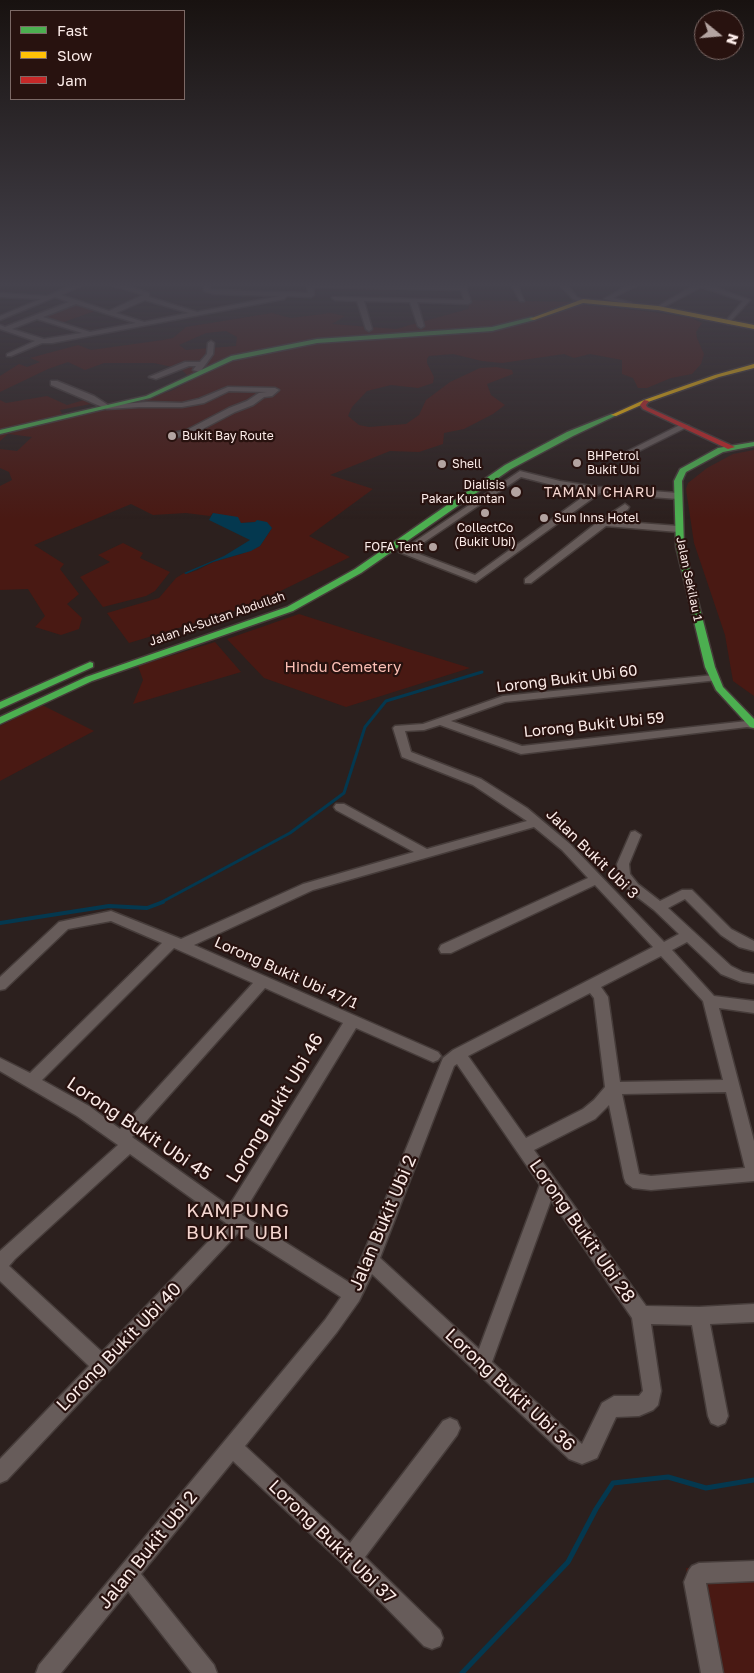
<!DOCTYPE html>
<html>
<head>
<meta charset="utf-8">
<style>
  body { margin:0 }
  #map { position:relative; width:754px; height:1673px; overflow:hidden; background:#2c201e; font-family:"Golos Text",sans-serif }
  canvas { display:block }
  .legend { position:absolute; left:10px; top:10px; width:175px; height:90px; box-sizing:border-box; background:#28120f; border:1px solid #7c6966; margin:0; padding:6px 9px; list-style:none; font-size:15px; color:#fbebe8 }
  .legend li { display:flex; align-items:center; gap:10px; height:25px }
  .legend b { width:25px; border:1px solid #7c6966 }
  .north { position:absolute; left:694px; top:10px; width:50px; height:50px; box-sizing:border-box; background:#28120f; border:1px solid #7c6966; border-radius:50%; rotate:107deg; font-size:14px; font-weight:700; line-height:20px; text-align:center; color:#fbebe8 }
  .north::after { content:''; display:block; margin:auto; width:18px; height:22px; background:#b3a4a1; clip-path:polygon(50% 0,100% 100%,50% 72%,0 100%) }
</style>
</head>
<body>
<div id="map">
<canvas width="754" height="1673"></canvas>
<ul class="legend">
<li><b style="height:6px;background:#4caf50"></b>Fast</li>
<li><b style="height:6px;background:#ffc107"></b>Slow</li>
<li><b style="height:6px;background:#c62828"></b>Jam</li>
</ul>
<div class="north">N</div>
</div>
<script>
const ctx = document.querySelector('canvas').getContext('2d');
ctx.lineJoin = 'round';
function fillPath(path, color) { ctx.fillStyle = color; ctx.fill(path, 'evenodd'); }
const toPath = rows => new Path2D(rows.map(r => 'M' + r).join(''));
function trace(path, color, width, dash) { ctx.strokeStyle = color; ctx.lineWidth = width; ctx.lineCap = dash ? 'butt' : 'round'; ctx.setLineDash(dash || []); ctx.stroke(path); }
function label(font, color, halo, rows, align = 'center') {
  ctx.font = font + ' "Golos Text",sans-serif'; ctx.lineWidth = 4.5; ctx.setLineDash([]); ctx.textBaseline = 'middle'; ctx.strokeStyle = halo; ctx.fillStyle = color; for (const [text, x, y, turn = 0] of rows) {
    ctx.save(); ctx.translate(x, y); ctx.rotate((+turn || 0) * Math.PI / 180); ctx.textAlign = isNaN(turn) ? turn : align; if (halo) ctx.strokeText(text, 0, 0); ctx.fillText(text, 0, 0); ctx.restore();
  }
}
const green = toPath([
  [470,300,572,302,585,305,653,312,692,318,702,323,696,332,697,338,704,354,701,364,692,374,671,378,647,388,638,388,633,378,622,374,622,360,590,354,574,358,564,354,502,363,482,361,453,354,429,356,427,359,427,363,434,377,433,383,418,388,391,385,367,391,352,407,348,416,359,425,369,427,406,424,419,415,426,400,450,382,480,368,496,367,512,370,513,374,487,384,491,395,505,405,493,414,464,429,444,433,443,444,419,452,390,451,330,475,373,489,309,536,350,557,248,607,129,643,107,613,159,598,176,578,184,573,186,574,198,570,213,562,241,554,260,546,272,528,256,522,241,523,213,513,210,516,186,513,153,515,131,504,34,545,64,564,60,569,79,594,67,604,82,618,79,629,61,635,35,627,45,616,28,589,0,590,0,486,12,480,9,472,0,468,0,449,17,451,32,437,8,434,0,441,0,400,6,403,47,396,67,405,84,400,91,404,60,410,64,418,111,409,171,391,192,380,181,369,154,363,104,363,85,370,68,362,48,369,0,392,0,376,19,364,27,367,40,362,30,358,78,345,91,350,163,340,173,338,186,327,272,313,291,318,331,313,345,316,332,324,396,329,468,309],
  [226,331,237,337,236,346,186,350,179,345,206,333],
  [75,304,95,311,61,323,41,316],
  [754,450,754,696,733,681,725,635,694,543,686,489,688,483,707,468,733,454],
  [123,543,143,553,140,558,170,572,155,591,146,596,103,607,80,577,110,562,98,555],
  [299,614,415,651,470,668,346,707,264,678,227,639],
  [215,642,241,672,133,704,143,680,138,666],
  [42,705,94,731,0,781,0,726],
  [754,1564,754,1673,705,1673,686,1568]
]);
const water = toPath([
  [213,513,238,517,241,523,255,522,257,520,267,522,272,528,260,546,251,551,213,562,186,574,184,573,224,556,250,540,209,520]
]);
const streamFar2 = toPath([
  [160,903,290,833,344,793,365,727,386,701,482,672]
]);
const streamFar1 = toPath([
  [0,923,109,906,147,908,163,902]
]);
const stream = toPath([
  [462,1673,568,1562,596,1509,613,1483,668,1477,706,1488,754,1480]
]);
const street = toPath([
  [76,284,85,284,61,295,109,311,143,295,109,284,120,284,149,293,149,297,197,312,280,296,214,294,204,291,204,284,210,284,209,289,214,290,308,293,307,284,460,286,459,284,465,284,471,302,468,304,417,302,424,326,421,328,418,326,410,302,364,301,372,329,369,331,366,329,357,301,335,300,332,298,333,297,464,300,461,290,313,287,314,295,311,297,287,296,284,299,52,343,42,343,11,356,7,356,7,354,35,341,3,330,0,329,0,325,5,327,69,302,55,297,0,320,0,316,41,299,0,297,0,293,47,296,76,284],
  [145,300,189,313,144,322,116,313,145,300],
  [76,304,107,314,136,323,90,332,43,317,76,304],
  [37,319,82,333,44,339,12,329,37,319],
  [511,284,517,284,524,301,520,301,511,284],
  [559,284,566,284,577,297,586,301,583,303,573,299,559,284],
  [630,284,639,284,613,298,632,303,632,305,604,299,630,284],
  [694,284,705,284,750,300,728,324,725,322,743,301,701,287,660,309,655,308,695,285,694,284],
  [211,341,214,343,213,354,200,372,193,370,196,366,189,366,156,379,149,377,185,362,200,362,207,354,208,343,211,341],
  [51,381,57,381,94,396,108,405,147,402,182,403,199,399,228,387,275,388,279,390,272,396,264,397,253,405,235,412,193,434,172,438,168,436,169,434,187,430,229,408,247,401,259,393,267,392,229,391,204,403,182,407,139,407,107,409,51,385,51,381],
  [682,424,689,426,623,459,616,457,682,424],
  [520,471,560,481,598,487,678,493,682,496,678,499,600,493,476,582,399,552,520,471],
  [521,477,560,487,591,491,475,575,411,551,521,477],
  [625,504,629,507,628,509,612,521,678,526,682,529,678,532,606,526,531,583,525,583,525,579,599,521,625,504],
  [714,675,719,678,718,680,505,702,451,721,522,746,747,721,754,722,754,728,747,727,521,754,440,725,424,730,405,731,411,752,481,779,527,808,570,844,664,942,679,934,654,910,628,890,618,875,617,864,631,832,635,831,641,835,629,864,630,874,638,884,660,901,682,890,692,890,731,929,754,941,754,951,739,947,721,935,685,899,668,908,731,966,743,972,754,974,754,984,741,982,721,974,687,942,672,950,714,996,754,1001,754,1013,719,1008,754,1141,754,1181,651,1190,633,1188,626,1183,624,1178,609,1105,595,1119,534,1150,646,1306,699,1307,754,1304,754,1322,710,1324,728,1416,725,1423,718,1426,711,1423,708,1416,692,1325,651,1324,661,1391,658,1405,653,1410,639,1416,616,1417,597,1458,582,1464,569,1459,372,1274,359,1301,337,1332,245,1446,350,1543,443,1421,450,1418,457,1421,460,1428,457,1435,365,1557,440,1630,443,1638,440,1646,432,1649,424,1646,344,1565,233,1461,141,1574,214,1665,217,1673,192,1673,128,1591,61,1673,36,1673,39,1665,325,1320,341,1297,239,1232,7,1480,0,1483,0,1459,89,1366,0,1281,0,1251,118,1145,77,1116,0,1071,0,1058,30,1073,162,943,111,921,68,929,5,989,0,990,0,977,59,922,111,911,181,939,303,884,414,852,336,810,334,807,336,804,344,804,427,849,527,821,473,785,402,757,393,728,395,726,423,724,503,696,714,675],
  [534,827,562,850,588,878,441,945,439,949,441,953,451,953,595,885,653,947,453,1050,443,1058,362,1257,350,1283,242,1215,356,1028,433,1062,438,1060,441,1056,438,1052,194,945,313,890,534,827],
  [174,948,253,983,120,1129,89,1106,42,1080,174,948],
  [661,956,703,1001,723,1080,620,1082,608,997,601,987,661,956],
  [265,988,343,1023,229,1206,132,1137,265,988],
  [590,993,594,998,605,1087,594,1100,583,1109,526,1138,468,1056,590,993],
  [457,1064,540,1185,479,1349,380,1258,454,1066,457,1064],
  [726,1092,745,1168,651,1176,639,1174,622,1094,726,1092],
  [130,1154,226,1223,102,1352,9,1266,15,1259,130,1154],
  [551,1200,632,1318,643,1391,639,1396,614,1396,602,1403,582,1444,492,1362,551,1200],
  [754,1561,754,1581,706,1583,723,1673,701,1673,684,1582,689,1570,692,1566,699,1563,754,1561]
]);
const fast = toPath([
  [532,317,535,319,534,320,492,331,317,343,233,360,150,398,0,434,0,430,146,396,231,356,317,339,492,327,532,317],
  [612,414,617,415,573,436,511,469,361,573,293,611,92,681,0,724,0,717,86,677,287,607,355,569,505,465,567,432,612,414],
  [754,442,754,446,723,452,686,472,682,481,684,547,715,667,723,687,754,719,754,728,750,727,716,690,705,667,676,547,674,481,680,469,718,448,754,442],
  [90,662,93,663,93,667,0,709,0,702,90,662]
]);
const slow = toPath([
  [583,299,658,306,754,325,754,329,658,310,583,303,534,320,529,319,583,299],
  [754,364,754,368,719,377,648,402,616,416,611,415,644,400,715,375,754,364]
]);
const jam = toPath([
  [644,400,649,401,646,405,647,407,735,447,728,449,643,409,640,405,644,400]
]);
const markers = [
  [172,436,5,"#b3a4a1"],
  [577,463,5,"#b3a4a1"],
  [442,464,5,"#b3a4a1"],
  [516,492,6,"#b3a4a1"],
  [485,513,5,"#b3a4a1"],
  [544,518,5,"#b3a4a1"],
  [433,547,5,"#b3a4a1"]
];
const farPoinames = [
  ["Bukit Bay Route",182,436],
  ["BHPetrol",587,456],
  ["Bukit Ubi",587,470],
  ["Shell",452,464],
  ["Dialisis",505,485,"right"],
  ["Pakar Kuantan",505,499,"right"],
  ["Sun Inns Hotel",554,518],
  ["CollectCo",485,528,"center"],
  ["(Bukit Ubi)",485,542,"center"],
  ["FOFA Tent",423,547,"right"]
];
const farStreetnames = [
  ["Jalan Sekilau 1",689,579,78],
  ["Jalan Al-Sultan Abdullah",217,619,-19]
];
const farNeighbourhoodnames = [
  ["TAMAN CHARU",600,493]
];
const parkNames = [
  ["Hindu Cemetery",343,667]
];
const streetNames = [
  ["Lorong Bukit Ubi 60",567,679,-7],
  ["Lorong Bukit Ubi 59",594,725,-6],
  ["Jalan Bukit Ubi 3",592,854,44],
  ["Lorong Bukit Ubi 47/1",286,973,24]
];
const nearStreetnames = [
  ["Lorong Bukit Ubi 46",275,1108,-59],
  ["Lorong Bukit Ubi 45",139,1129,34],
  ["Jalan Bukit Ubi 2",383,1223,-67],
  ["Lorong Bukit Ubi 28",582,1231,55],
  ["Lorong Bukit Ubi 40",119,1347,-46],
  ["Lorong Bukit Ubi 36",510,1390,43],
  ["Lorong Bukit Ubi 37",332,1542,44],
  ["Jalan Bukit Ubi 2",148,1550,-51]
];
const nearNeighbourhoodnames = [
  ["KAMPUNG",238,1211],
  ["BUKIT UBI",238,1233]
];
fillPath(green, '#491913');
fillPath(water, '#04384f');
trace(streamFar2, '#04384f', 3);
trace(streamFar1, '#04384f', 4);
trace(stream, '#04384f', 5);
trace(street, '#463c3a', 3);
trace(fast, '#463c3a', 3);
trace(slow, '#463c3a', 3);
trace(jam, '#463c3a', 3);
fillPath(street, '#675c5a');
fillPath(fast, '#4caf50');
fillPath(slow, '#ffc107');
fillPath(jam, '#c62828');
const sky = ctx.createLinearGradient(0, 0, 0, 519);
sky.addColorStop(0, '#181210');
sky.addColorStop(0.55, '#45424c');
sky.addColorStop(1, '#45424c00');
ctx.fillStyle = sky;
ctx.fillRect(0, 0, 754, 519);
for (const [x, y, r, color] of markers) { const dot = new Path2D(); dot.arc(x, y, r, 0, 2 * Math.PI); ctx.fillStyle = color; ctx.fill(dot); trace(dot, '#28120f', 2); }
label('12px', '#fbebe8', '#28120f', farPoinames, 'left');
label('12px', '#fbebe8', '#28120f', farStreetnames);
ctx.letterSpacing = '1px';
label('14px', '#f4d5cf', '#28120f', farNeighbourhoodnames);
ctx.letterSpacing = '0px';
label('15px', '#fbbfb5', '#28120f', parkNames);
label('15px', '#fbebe8', '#28120f', streetNames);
label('18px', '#fbebe8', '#28120f', nearStreetnames);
ctx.letterSpacing = '1px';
label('19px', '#f4d5cf', '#28120f', nearNeighbourhoodnames);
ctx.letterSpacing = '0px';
</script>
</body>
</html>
